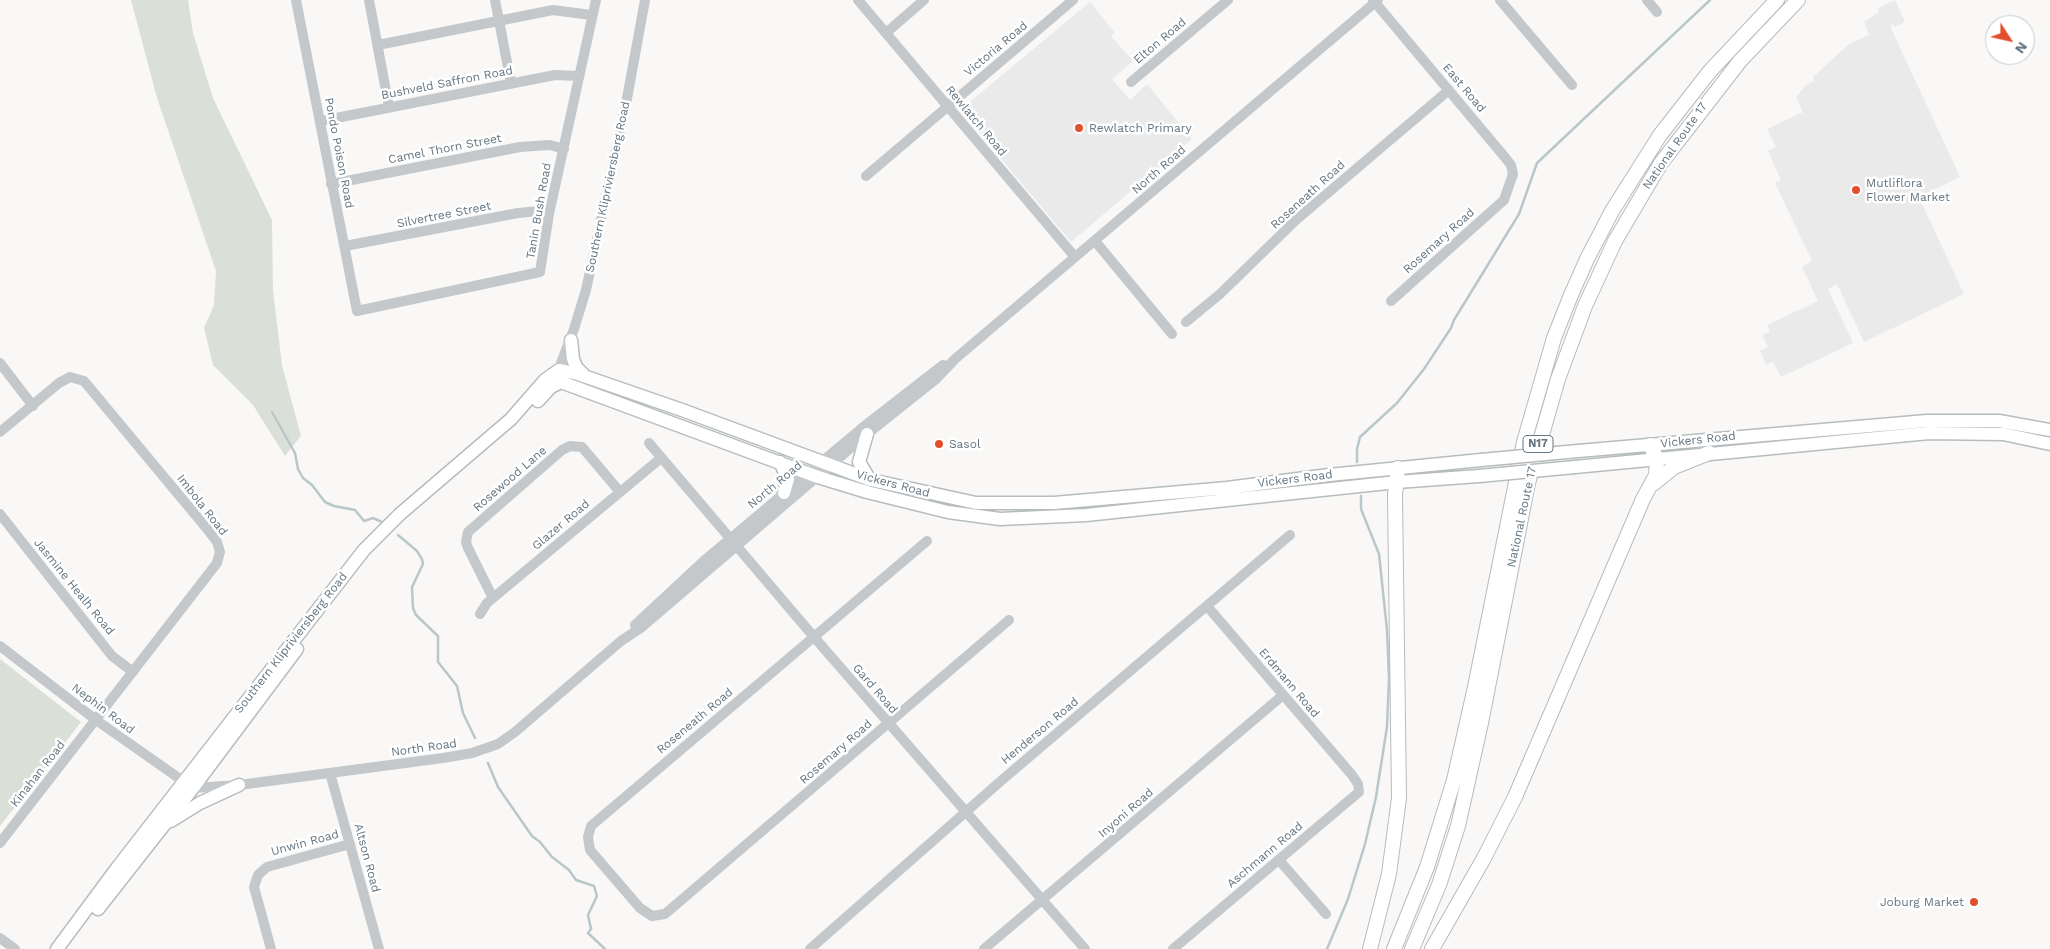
<!DOCTYPE html>
<html>
<head>
<meta charset="utf-8">
<style>
  body { margin:0 }
  #map { position:relative; width:2050px; height:949px; overflow:hidden; background:#f9f8f6; font-family:"Work Sans",sans-serif }
  canvas { display:block }
  .north { position:absolute; left:1985px; top:15px; width:50px; height:50px; box-sizing:border-box; background:#fff; border:1px solid #c1c8cd; border-radius:50%; rotate:125deg; font-size:14px; font-weight:700; line-height:20px; text-align:center; color:#647581 }
  .north::after { content:''; display:block; margin:auto; width:18px; height:22px; background:#e34f2c; clip-path:polygon(50% 0,100% 100%,50% 72%,0 100%) }
</style>
</head>
<body>
<div id="map">
<canvas width="2050" height="949"></canvas>
<div class="north">N</div>
</div>
<script>
const ctx = document.querySelector('canvas').getContext('2d');
ctx.lineJoin = 'round';
function fillPath(path, color) { ctx.fillStyle = color; ctx.fill(path, 'evenodd'); }
const toPath = rows => new Path2D(rows.map(r => 'M' + r).join(''));
function trace(path, color, width, dash) { ctx.strokeStyle = color; ctx.lineWidth = width; ctx.lineCap = dash ? 'butt' : 'round'; ctx.setLineDash(dash || []); ctx.stroke(path); }
function label(font, color, halo, rows, align = 'center') {
  ctx.font = font + ' "Work Sans",sans-serif'; ctx.lineWidth = 5; ctx.setLineDash([]); ctx.textBaseline = 'middle'; ctx.strokeStyle = halo; ctx.fillStyle = color; for (const [text, x, y, turn = 0] of rows) {
    ctx.save(); ctx.translate(x, y); ctx.rotate((+turn || 0) * Math.PI / 180); ctx.textAlign = isNaN(turn) ? turn : align; if (halo) ctx.strokeText(text, 0, 0); ctx.fillText(text, 0, 0); ctx.restore();
  }
}
const built = toPath([
  [1895,0,1905,22,1895,27,1893,24,1890,26,1960,177,1919,197,1964,294,1864,342,1837,284,1828,289,1853,343,1781,377,1773,362,1766,365,1760,351,1768,347,1762,335,1770,332,1767,325,1818,301,1802,267,1812,261,1775,183,1781,180,1768,151,1776,147,1767,129,1803,112,1796,97,1807,84,1815,81,1813,77,1849,44,1869,35,1864,22,1879,12,1878,8],
  [1090,2,1115,33,1111,36,1133,61,1112,79,1130,100,1147,84,1192,139,1071,242,965,116,966,105]
]);
const green = toPath([
  [131,0,188,0,193,33,213,98,272,220,273,291,282,365,301,436,285,456,253,405,213,365,204,328,214,305,216,271,157,98],
  [0,659,81,722,0,826]
]);
const stream = toPath([
  [272,412,295,453,298,469,303,478,312,485,325,502,334,506,355,510,364,521,373,518,382,522],
  [1357,462,1357,449,1360,437,1397,403,1424,369,1451,328,1454,320,1519,214,1537,163,1710,0],
  [398,535,417,551,422,559,423,564,412,587,413,608,416,615,438,636,438,662,457,686,463,713,475,738],
  [488,763,498,787,532,836,540,842,552,857,569,870,576,880,594,886,597,896,588,915,591,929,588,933,605,949],
  [1327,949,1348,899,1365,844,1376,797,1387,727,1389,678,1387,630,1379,554,1361,509,1361,496]
]);
const minor = toPath([
  [296,0,357,311,540,272,549,214,596,0],
  [369,0,389,107],
  [495,0,511,83],
  [858,0,1075,257],
  [1373,0,1503,155,1511,165,1513,174,1504,200,1391,301],
  [1500,0,1572,85],
  [1647,0,1657,12],
  [886,33,924,0],
  [378,45,553,10,591,15],
  [1131,82,1228,0],
  [321,121,555,75,579,76],
  [866,176,1073,0],
  [331,184,520,147,550,145,564,149],
  [1095,241,1172,334],
  [345,246,518,213,539,211,549,214],
  [1186,322,1220,294,1296,220,1449,90],
  [0,363,33,406],
  [560,376,561,363,574,329,586,290,626,104,645,0],
  [0,432,59,383,70,377,84,381,208,530,217,542,220,552,217,563,0,843],
  [649,443,814,637,1085,949],
  [0,514,112,656,133,672],
  [927,541,591,826,588,837,590,850,640,908,652,916,665,914,1009,620],
  [493,598,468,548,466,542,468,532,562,450,570,446,582,447,620,492],
  [480,614,487,603,661,458],
  [635,625,706,559,862,428,943,365],
  [0,646,96,720,193,788,239,785,443,758,472,753,498,744,515,732,621,641,642,627,867,434,936,379,955,359,1378,0],
  [330,773,379,949],
  [1279,860,1326,914],
  [0,938,15,949],
  [271,949,254,887,258,875,267,867,350,844],
  [810,949,1002,780,1290,535],
  [984,949,1283,695],
  [1173,949,1359,792,1358,784,1352,775,1207,606]
]);
const major = toPath([
  [571,340,573,359,576,367,585,376],
  [538,401,551,387,561,382,818,477,867,492,948,512,1000,519,1086,515,1397,482,1479,476],
  [867,434,859,462,870,480],
  [1578,451,1927,421,1999,421,2050,430],
  [780,462,788,479,784,493],
  [1575,467,1929,433,2003,434,2050,444],
  [171,821,200,803,239,785],
  [98,909,193,788,297,649],
  [57,949,117,868,364,550,400,514,511,419,545,380,559,370,575,373,682,410,871,480,976,503,1054,503,1227,488,1329,475,1481,460]
]);
const highway = toPath([
  [1653,484,1674,467,1709,453],
  [1370,949,1389,874,1399,798,1395,495,1398,468],
  [1394,949,1427,867,1454,780,1475,687,1524,442,1554,338,1571,295,1587,259,1612,211,1660,135,1710,71,1777,0],
  [1412,949,1439,885,1458,826,1481,723,1528,483,1558,379,1585,306,1615,241,1661,163,1740,61,1798,0],
  [1432,949,1484,858,1515,797,1643,499,1656,475,1657,459,1650,445]
]);
const majorBridge = toPath([
  [1481,460,1578,451],
  [1479,476,1575,467]
]);
const markers = [
  [1079,128,5,"#e34f2c"],
  [1856,190,5,"#e34f2c"],
  [939,444,5,"#e34f2c"],
  [1974,902,5,"#e34f2c"]
];
const shields = [
  [1538,444,30]
];
const shieldNames = [
  ["N17",1538,444]
];
const streetNames = [
  ["Elton Road",1160,41,-40],
  ["Victoria Road",996,49,-40],
  ["Bushveld Saffron Road",447,83,-11],
  ["East Road",1464,88,50],
  ["Rewlatch Road",976,121,50],
  ["National Route 17",1675,146,-55],
  ["Camel Thorn Street",445,149,-11],
  ["Pondo Poison Road",339,153,79],
  ["North Road",1159,170,-41],
  ["Southern Klipriviersberg Road",608,187,-78],
  ["Roseneath Road",1308,195,-42],
  ["Tanin Bush Road",539,211,-80],
  ["Silvertree Street",444,215,-11],
  ["Rosemary Road",1439,241,-42],
  ["Vickers Road",1698,440,-6],
  ["Rosewood Lane",510,479,-41],
  ["Vickers Road",1295,479,-7],
  ["Vickers Road",893,484,15],
  ["North Road",775,485,-40],
  ["Imbola Road",202,505,52],
  ["National Route 17",1522,517,-78],
  ["Glazer Road",561,525,-40],
  ["Jasmine Healh Road",74,587,51],
  ["Southern Klipriviersberg Road",291,643,-52],
  ["Erdmann Road",1289,683,50],
  ["Gard Road",875,689,49],
  ["Nephin Road",103,709,37],
  ["Roseneath Road",695,721,-40],
  ["Henderson Road",1040,731,-40],
  ["North Road",424,748,-8],
  ["Rosemary Road",836,752,-41],
  ["Kinahan Road",38,774,-52],
  ["Inyoni Road",1126,813,-41],
  ["Unwin Road",305,843,-15],
  ["Aschmann Road",1265,855,-40],
  ["Altson Road",367,858,75]
];
const poiNames = [
  ["Rewlatch Primary",1089,128],
  ["Mutliflora",1866,183],
  ["Flower Market",1866,197],
  ["Sasol",949,444],
  ["Joburg Market",1964,902,"right"]
];
fillPath(built, '#e9eae9');
fillPath(green, '#dae0d7');
trace(stream, '#bac7ca', 2.5);
trace(major, '#b7bcbf', 15);
trace(highway, '#b7bbbe', 16);
trace(minor, '#c4c8cb', 10);
trace(major, '#fff', 12);
trace(highway, '#fff', 14);
trace(majorBridge, '#b7bcbf', 15, []);
trace(majorBridge, '#fff', 12);
for (const [x, y, r, color] of markers) { const dot = new Path2D(); dot.arc(x, y, r, 0, 2 * Math.PI); ctx.fillStyle = color; ctx.fill(dot); trace(dot, '#fff', 2); }
for (const [x, y, w] of shields) { const box = new Path2D(); box.roundRect(x - w / 2, y - 8.5, w, 17, 4); ctx.fillStyle = '#fff'; ctx.fill(box); trace(box, '#647581', 1); }
label('bold 11px', '#647581', null, shieldNames);
label('12px', '#647581', '#fff', streetNames);
label('12px', '#647581', '#fff', poiNames, 'left');
</script>
</body>
</html>
